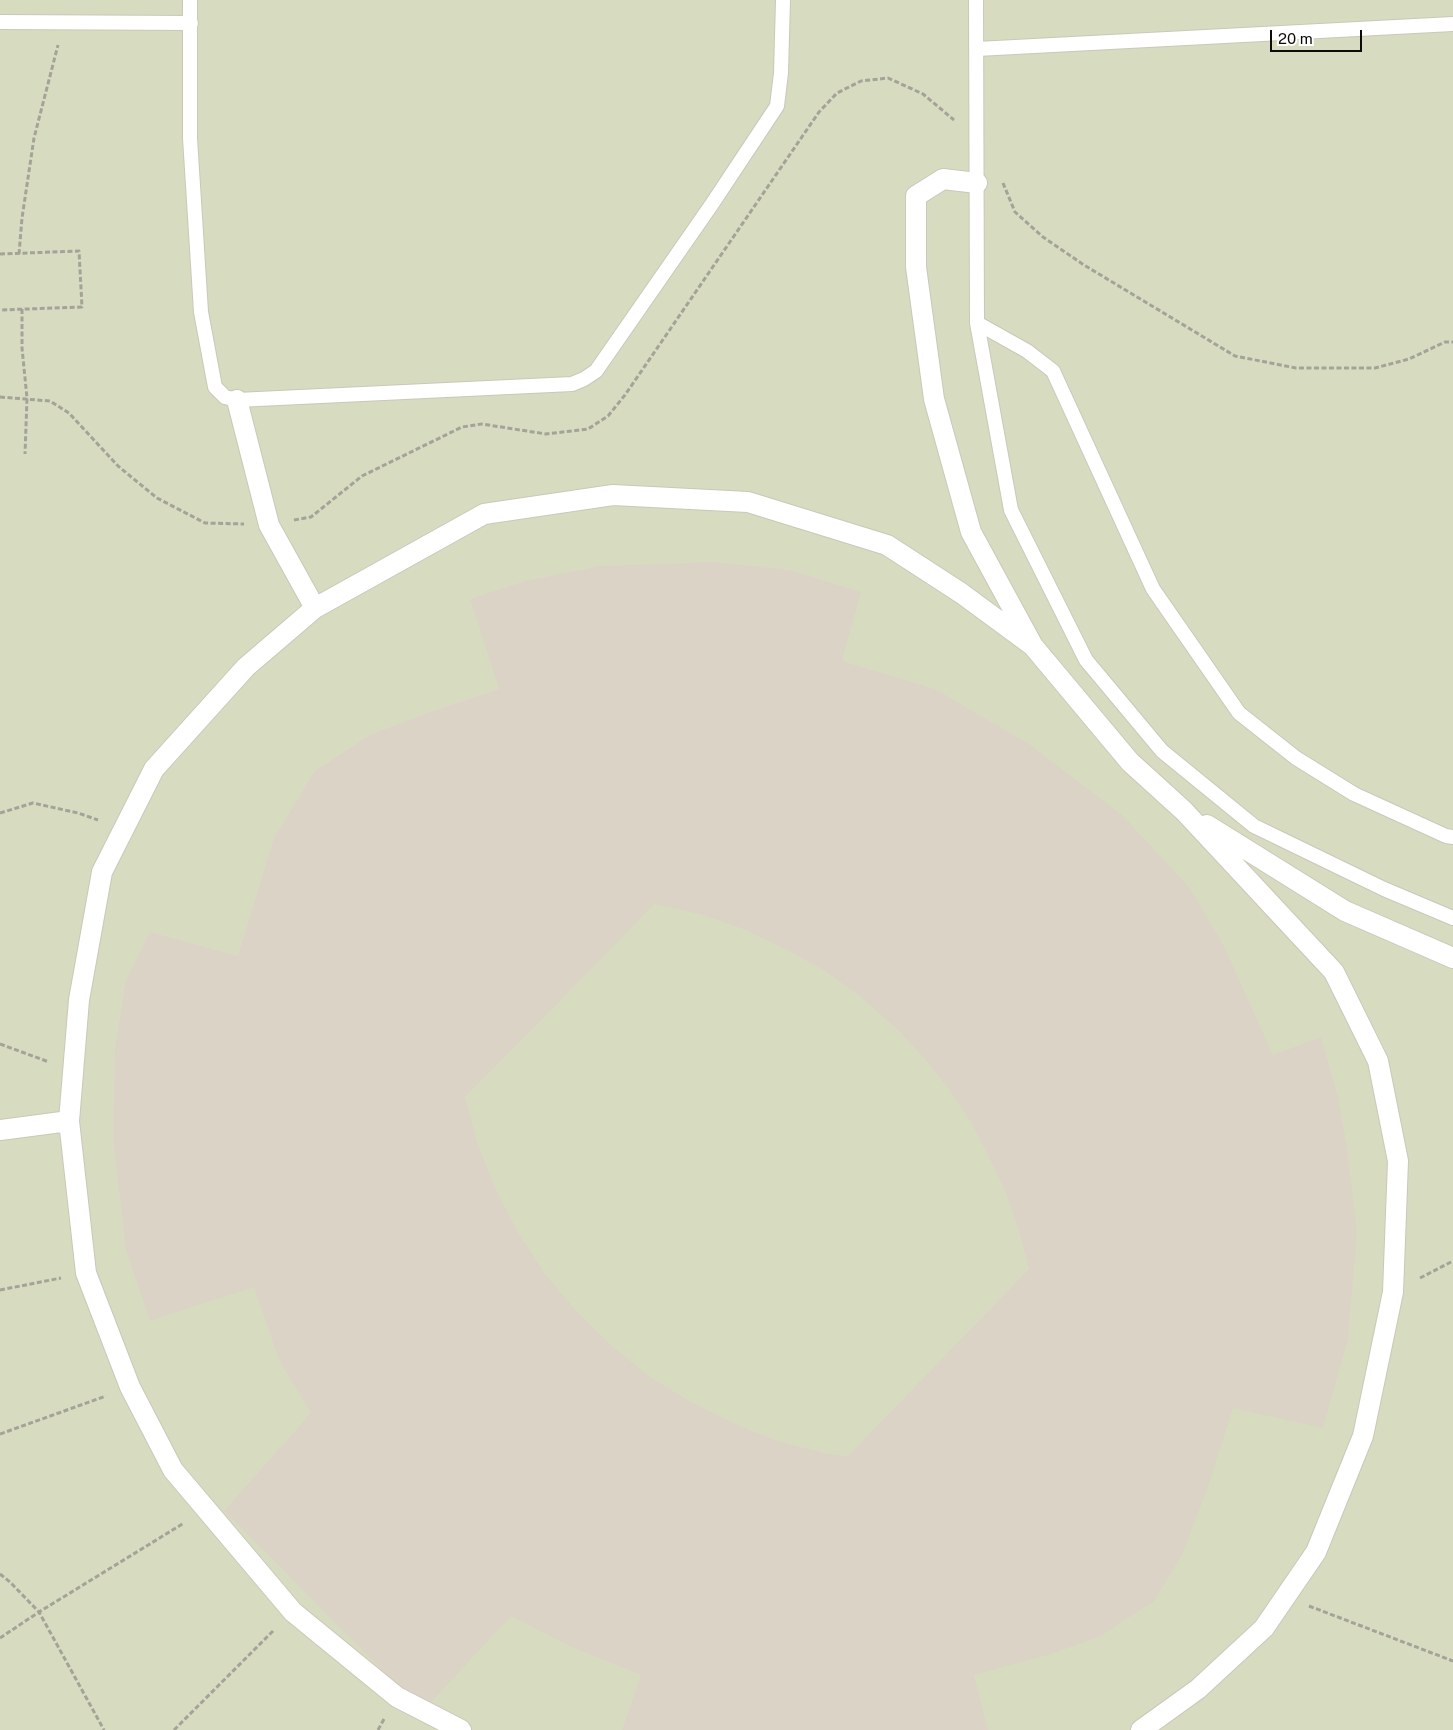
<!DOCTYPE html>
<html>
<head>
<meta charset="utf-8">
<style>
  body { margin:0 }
  #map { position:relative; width:1453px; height:1730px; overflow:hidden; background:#fefaeb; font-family:"Public Sans",sans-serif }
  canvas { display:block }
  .scale { position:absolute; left:1270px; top:30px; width:92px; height:22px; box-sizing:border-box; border:2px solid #0d0b07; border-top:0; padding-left:6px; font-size:15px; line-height:18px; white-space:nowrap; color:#0d0b07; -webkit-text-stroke:4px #fff; paint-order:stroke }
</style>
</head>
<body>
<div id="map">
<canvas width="1453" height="1730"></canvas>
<div class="scale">20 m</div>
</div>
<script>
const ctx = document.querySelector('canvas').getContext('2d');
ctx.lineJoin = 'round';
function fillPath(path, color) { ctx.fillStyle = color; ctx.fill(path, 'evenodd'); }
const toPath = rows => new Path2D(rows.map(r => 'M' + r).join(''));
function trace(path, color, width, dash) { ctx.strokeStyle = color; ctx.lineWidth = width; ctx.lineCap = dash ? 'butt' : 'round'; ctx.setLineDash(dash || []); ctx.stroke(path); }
const green = toPath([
  [0,0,1453,0,1453,1730,0,1730]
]);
const building = toPath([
  [712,562,789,570,861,592,842,661,935,689,1029,744,1122,815,1189,887,1223,944,1273,1055,1321,1037,1337,1093,1347,1146,1357,1232,1348,1339,1323,1428,1233,1408,1208,1487,1182,1555,1154,1601,1099,1637,1048,1655,974,1675,988,1730,622,1730,641,1675,571,1647,511,1616,423,1711,224,1511,311,1413,279,1360,254,1287,150,1321,126,1250,113,1140,115,1048,126,980,150,932,238,956,274,838,315,771,370,735,430,712,499,689,470,599,525,581,600,566],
  [655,904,700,914,743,929,785,949,825,971,862,998,897,1029,924,1058,949,1089,971,1122,989,1157,1006,1193,1019,1231,1029,1269,848,1456,828,1454,781,1442,735,1424,691,1402,650,1377,612,1346,577,1312,545,1274,519,1234,496,1190,478,1145,465,1097]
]);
const path = toPath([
  [1003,183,1015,212,1043,237,1084,265,1235,356,1296,368,1375,368,1409,359,1445,342,1453,342],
  [0,254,79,251,82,307,0,310],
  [19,254,22,218,34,138,58,45],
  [22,309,22,348,27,398,25,454],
  [0,397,50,401,69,413,118,466,157,498,205,523,244,524],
  [294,520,311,517,362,476,462,427,482,424,546,434,588,429,608,416,625,395,819,112,837,93,861,81,888,78,923,94,954,120],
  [0,813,33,803,78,813,98,820],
  [0,1044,49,1062],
  [1420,1278,1453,1261],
  [0,1290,61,1278],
  [0,1434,106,1396],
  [0,1574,10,1582,39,1612,104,1730],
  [1309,1606,1453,1661],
  [0,1638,39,1612,184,1523],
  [174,1730,274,1630],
  [378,1730,384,1719]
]);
const service = toPath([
  [190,0,190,138,201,312,215,387,225,397,237,400,572,384,584,379,596,371,712,204,777,106,781,73,783,0],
  [976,0,977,323,1011,510,1086,660,1162,751,1254,826,1384,889,1453,918],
  [0,22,191,23],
  [977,49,1453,24],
  [977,323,1027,351,1053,371,1153,589,1239,713,1296,758,1354,794,1446,836,1453,837]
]);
const pedestrian = toPath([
  [977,183,943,179,916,196,916,267,934,399,971,532,1033,646,1130,762,1184,811,1334,972,1378,1061,1398,1161,1393,1292,1363,1436,1316,1552,1264,1628,1198,1689,1141,1730],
  [237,400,269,525,315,608],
  [1207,825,1345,911,1453,958],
  [0,1130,69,1121],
  [461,1730,397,1697,293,1612,206,1509,173,1470,130,1387,86,1273,69,1121,79,1000,102,872,154,769,246,667,315,608,484,514,613,495,748,502,887,545,961,593,1033,646]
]);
fillPath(green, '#d7dcc1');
fillPath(building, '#dcd3c7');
trace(service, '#cbc7b9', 16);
trace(pedestrian, '#cbc7b9', 22);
trace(path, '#a5a297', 3, [5, 2.5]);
trace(service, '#fff', 14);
trace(pedestrian, '#fff', 20);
</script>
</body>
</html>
